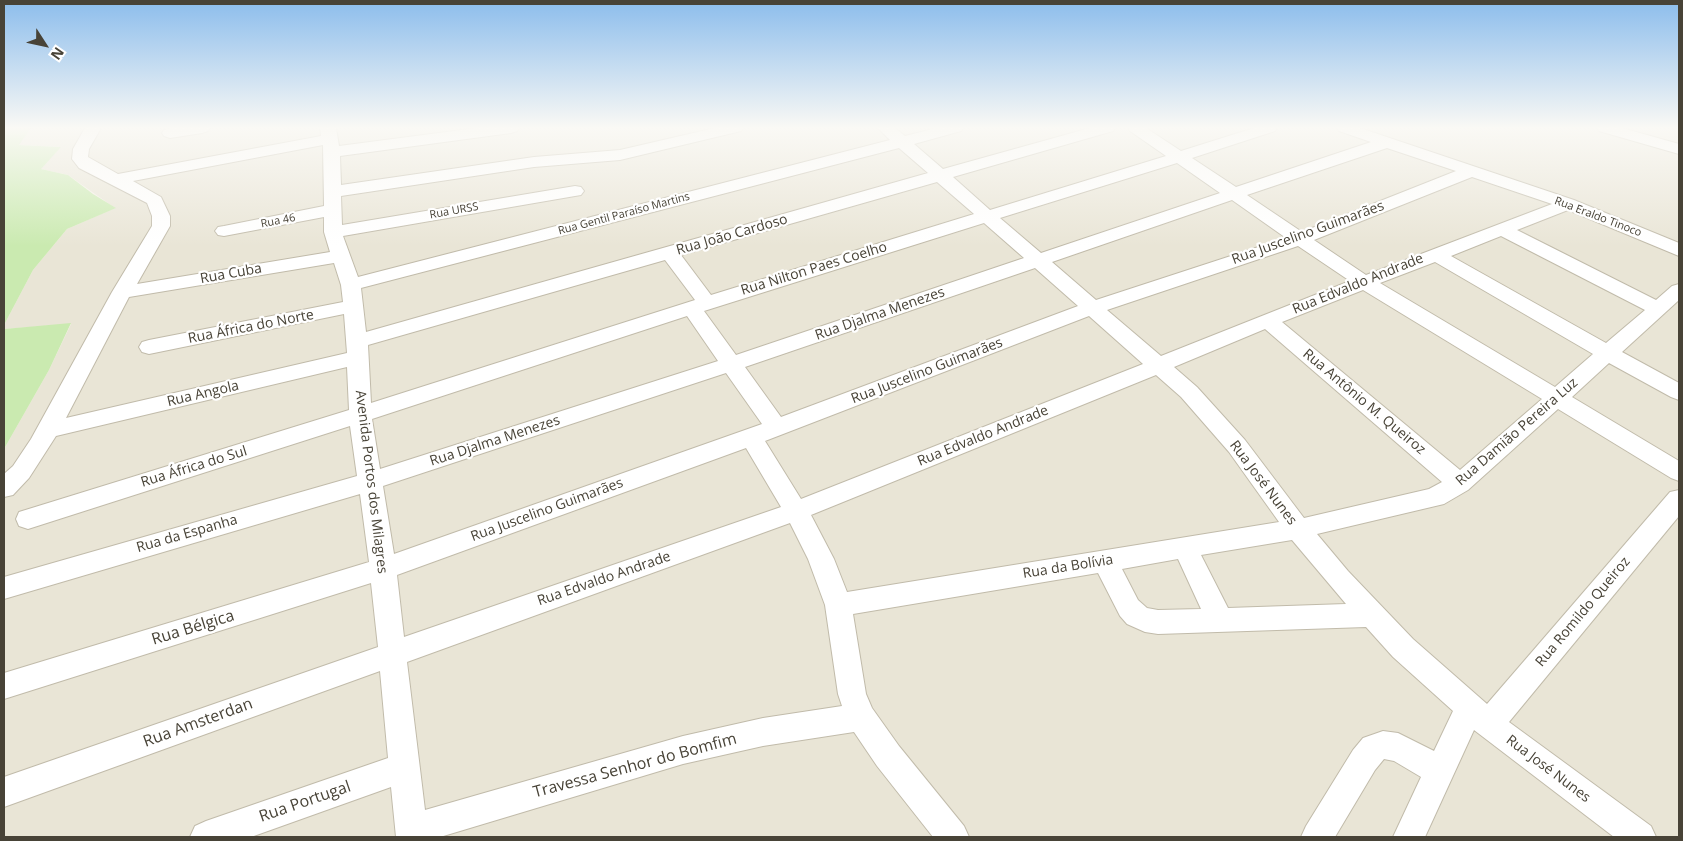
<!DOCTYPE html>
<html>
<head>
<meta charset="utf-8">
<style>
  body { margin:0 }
  #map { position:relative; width:1683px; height:841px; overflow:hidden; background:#f5f2e8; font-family:"Open Sans",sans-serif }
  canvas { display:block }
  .frame { position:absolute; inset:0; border:5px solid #484337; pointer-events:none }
  .north { position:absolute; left:20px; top:20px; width:50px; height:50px; -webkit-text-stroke:4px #fff; paint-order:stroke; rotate:125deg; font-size:14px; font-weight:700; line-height:20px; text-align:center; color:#484337 }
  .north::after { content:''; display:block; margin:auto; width:18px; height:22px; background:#484337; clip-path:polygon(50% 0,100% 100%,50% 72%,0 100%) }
</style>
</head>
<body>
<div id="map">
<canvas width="1683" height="841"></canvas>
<div class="frame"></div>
<div class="north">N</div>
</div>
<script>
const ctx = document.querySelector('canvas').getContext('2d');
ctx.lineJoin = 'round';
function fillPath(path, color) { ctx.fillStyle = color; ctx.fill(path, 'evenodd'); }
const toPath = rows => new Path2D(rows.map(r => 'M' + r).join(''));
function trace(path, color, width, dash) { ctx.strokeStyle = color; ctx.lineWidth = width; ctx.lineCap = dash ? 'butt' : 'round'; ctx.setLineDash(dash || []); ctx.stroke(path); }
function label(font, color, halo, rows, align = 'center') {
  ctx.font = font + ' "Open Sans",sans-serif'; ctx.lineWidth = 4.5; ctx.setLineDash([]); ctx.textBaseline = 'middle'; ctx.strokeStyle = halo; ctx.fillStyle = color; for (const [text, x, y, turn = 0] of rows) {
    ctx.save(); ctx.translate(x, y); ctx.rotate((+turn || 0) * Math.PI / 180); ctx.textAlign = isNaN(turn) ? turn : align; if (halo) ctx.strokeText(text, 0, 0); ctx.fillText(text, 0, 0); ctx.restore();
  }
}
const residential = toPath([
  [31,128,1679,128,1679,837,4,837,4,449,49,370,71,324,4,329,4,325,33,270,67,229,115,208,68,175,40,169,60,147,18,145]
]);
const green = toPath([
  [4,128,31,128,19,145,61,147,41,169,68,175,93,194,116,208,67,229,33,270,4,325],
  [71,323,49,370,4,449,4,329]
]);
const street = toPath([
  [85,128,101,128,89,149,88,157,118,174,321,136,320,128,336,128,339,146,477,128,519,128,517,131,511,133,340,156,341,185,534,157,620,150,715,128,743,128,741,131,620,160,534,167,341,196,342,225,575,186,581,187,584,191,581,195,575,196,343,236,358,277,890,140,878,128,895,128,905,136,937,128,963,128,961,131,914,144,943,169,1090,128,1115,128,1113,131,953,177,990,210,1166,156,1130,131,1128,128,1146,128,1181,151,1254,128,1277,128,1275,131,1192,158,1236,187,1371,142,1339,131,1337,128,1360,128,1574,200,1679,243,1679,256,1568,210,1517,230,1656,300,1672,286,1679,284,1679,300,1622,352,1679,383,1679,400,1671,397,1609,363,1572,397,1679,461,1679,481,1671,478,1558,409,1468,490,1444,504,1317,534,1348,571,1413,639,1487,704,1670,492,1679,490,1679,516,1509,722,1651,826,1656,837,1614,837,1474,730,1425,837,1393,837,1421,777,1394,761,1384,759,1375,770,1335,837,1301,837,1306,826,1353,750,1363,738,1383,731,1398,733,1434,751,1453,711,1393,657,1366,627,1158,634,1145,632,1127,624,1120,616,1098,573,853,614,866,694,872,708,899,746,964,826,969,837,933,837,877,766,854,732,763,746,683,764,440,837,396,837,391,787,251,837,190,837,195,826,206,821,388,758,380,671,4,807,4,777,378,647,371,583,4,699,4,673,369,562,360,494,4,599,4,577,357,476,350,426,28,529,19,526,16,519,19,512,349,410,347,367,56,436,29,478,13,495,4,497,4,474,13,466,31,439,112,292,152,226,152,216,147,203,79,168,72,159,73,149,85,128],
  [323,145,324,206,224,226,218,227,215,231,218,235,224,236,324,217,324,232,330,252,137,284,170,226,170,216,161,197,133,181,323,145],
  [899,148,928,173,366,332,361,288,899,148],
  [1387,148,1456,171,1302,232,1247,195,1387,148],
  [1177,163,1220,193,1041,253,1000,218,1177,163],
  [1472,177,1552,204,1366,275,1314,240,1472,177],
  [937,182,974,214,711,295,681,255,937,182],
  [1232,200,1286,238,1096,300,1052,262,1232,200],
  [984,223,1024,258,736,355,704,311,984,223],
  [1501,236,1645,310,1606,343,1451,256,1501,236],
  [1298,246,1350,281,1161,356,1107,310,1298,246],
  [665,260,695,300,371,403,368,345,665,260],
  [1435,262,1593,354,1555,387,1380,283,1435,262],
  [334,263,341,285,343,302,149,340,142,342,139,347,142,352,149,354,344,314,347,353,66,418,129,297,334,263],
  [1035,268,1078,306,781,417,745,367,1035,268],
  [1363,290,1542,399,1460,470,1282,322,1363,290],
  [687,316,718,361,380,469,372,419,687,316],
  [1089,316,1143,364,801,499,765,441,1089,316],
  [1265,329,1442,482,1429,489,1304,518,1245,440,1197,387,1174,367,1265,329],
  [726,373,762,424,394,554,383,486,726,373],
  [1156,375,1181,397,1229,452,1279,522,847,592,834,559,811,515,1156,375],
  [746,448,781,507,404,637,397,575,746,448],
  [790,523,808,559,825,605,838,694,842,706,763,718,683,736,425,810,407,662,790,523],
  [1292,540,1346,604,1228,608,1201,555,1292,540],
  [1178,559,1201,609,1158,610,1147,608,1138,600,1122,569,1178,559],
  [173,128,210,128,208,131,202,133,170,138,164,136,162,133,164,130,173,128],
  [1597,128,1622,128,1679,144,1679,154,1599,131,1597,128]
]);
const farStreetnames = [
  ["Rua URSS",454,211,-10],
  ["Rua Gentil Paraíso Martins",624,214,-15],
  ["Rua Eraldo Tinoco",1598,217,21],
  ["Rua 46",278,221,-11]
];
const streetNames = [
  ["Rua Juscelino Guimarães",1308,233,-20],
  ["Rua João Cardoso",732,235,-16],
  ["Rua Nilton Paes Coelho",814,269,-17],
  ["Rua Cuba",231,274,-10],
  ["Rua Edvaldo Andrade",1358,284,-22],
  ["Rua Djalma Menezes",880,314,-19],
  ["Rua África do Norte",251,327,-11],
  ["Rua Juscelino Guimarães",927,371,-21],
  ["Rua Angola",203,394,-13],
  ["Rua Antônio M. Queiroz",1364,402,40],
  ["Rua Damião Pereira Luz",1517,432,-41],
  ["Rua Edvaldo Andrade",983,436,-22],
  ["Rua Djalma Menezes",495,441,-18],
  ["Rua África do Sul",194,467,-17],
  ["Avenida Portos dos Milagres",371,482,83],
  ["Rua José Nunes",1263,483,53],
  ["Rua Juscelino Guimarães",547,510,-20],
  ["Rua da Espanha",187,534,-16],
  ["Rua da Bolívia",1068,567,-9],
  ["Rua Edvaldo Andrade",604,579,-19],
  ["Rua Romildo Queiroz",1583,612,-50],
  ["Rua José Nunes",1548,769,37]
];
const nearStreetnames = [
  ["Rua Bélgica",193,628,-17],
  ["Rua Amsterdan",198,723,-20],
  ["Travessa Senhor do Bomfim",635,766,-15],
  ["Rua Portugal",305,802,-19]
];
fillPath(residential, '#e9e5d6');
fillPath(green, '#caeab0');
trace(street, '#c1bbaa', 2);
fillPath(street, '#fff');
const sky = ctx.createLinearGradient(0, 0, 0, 246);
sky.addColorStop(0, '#8cbdec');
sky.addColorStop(0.52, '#faf9f5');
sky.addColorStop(1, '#faf9f500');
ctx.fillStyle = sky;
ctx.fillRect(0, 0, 1683, 246);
label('11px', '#484337', '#fff', farStreetnames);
label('14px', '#484337', '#fff', streetNames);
label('16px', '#484337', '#fff', nearStreetnames);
</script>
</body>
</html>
